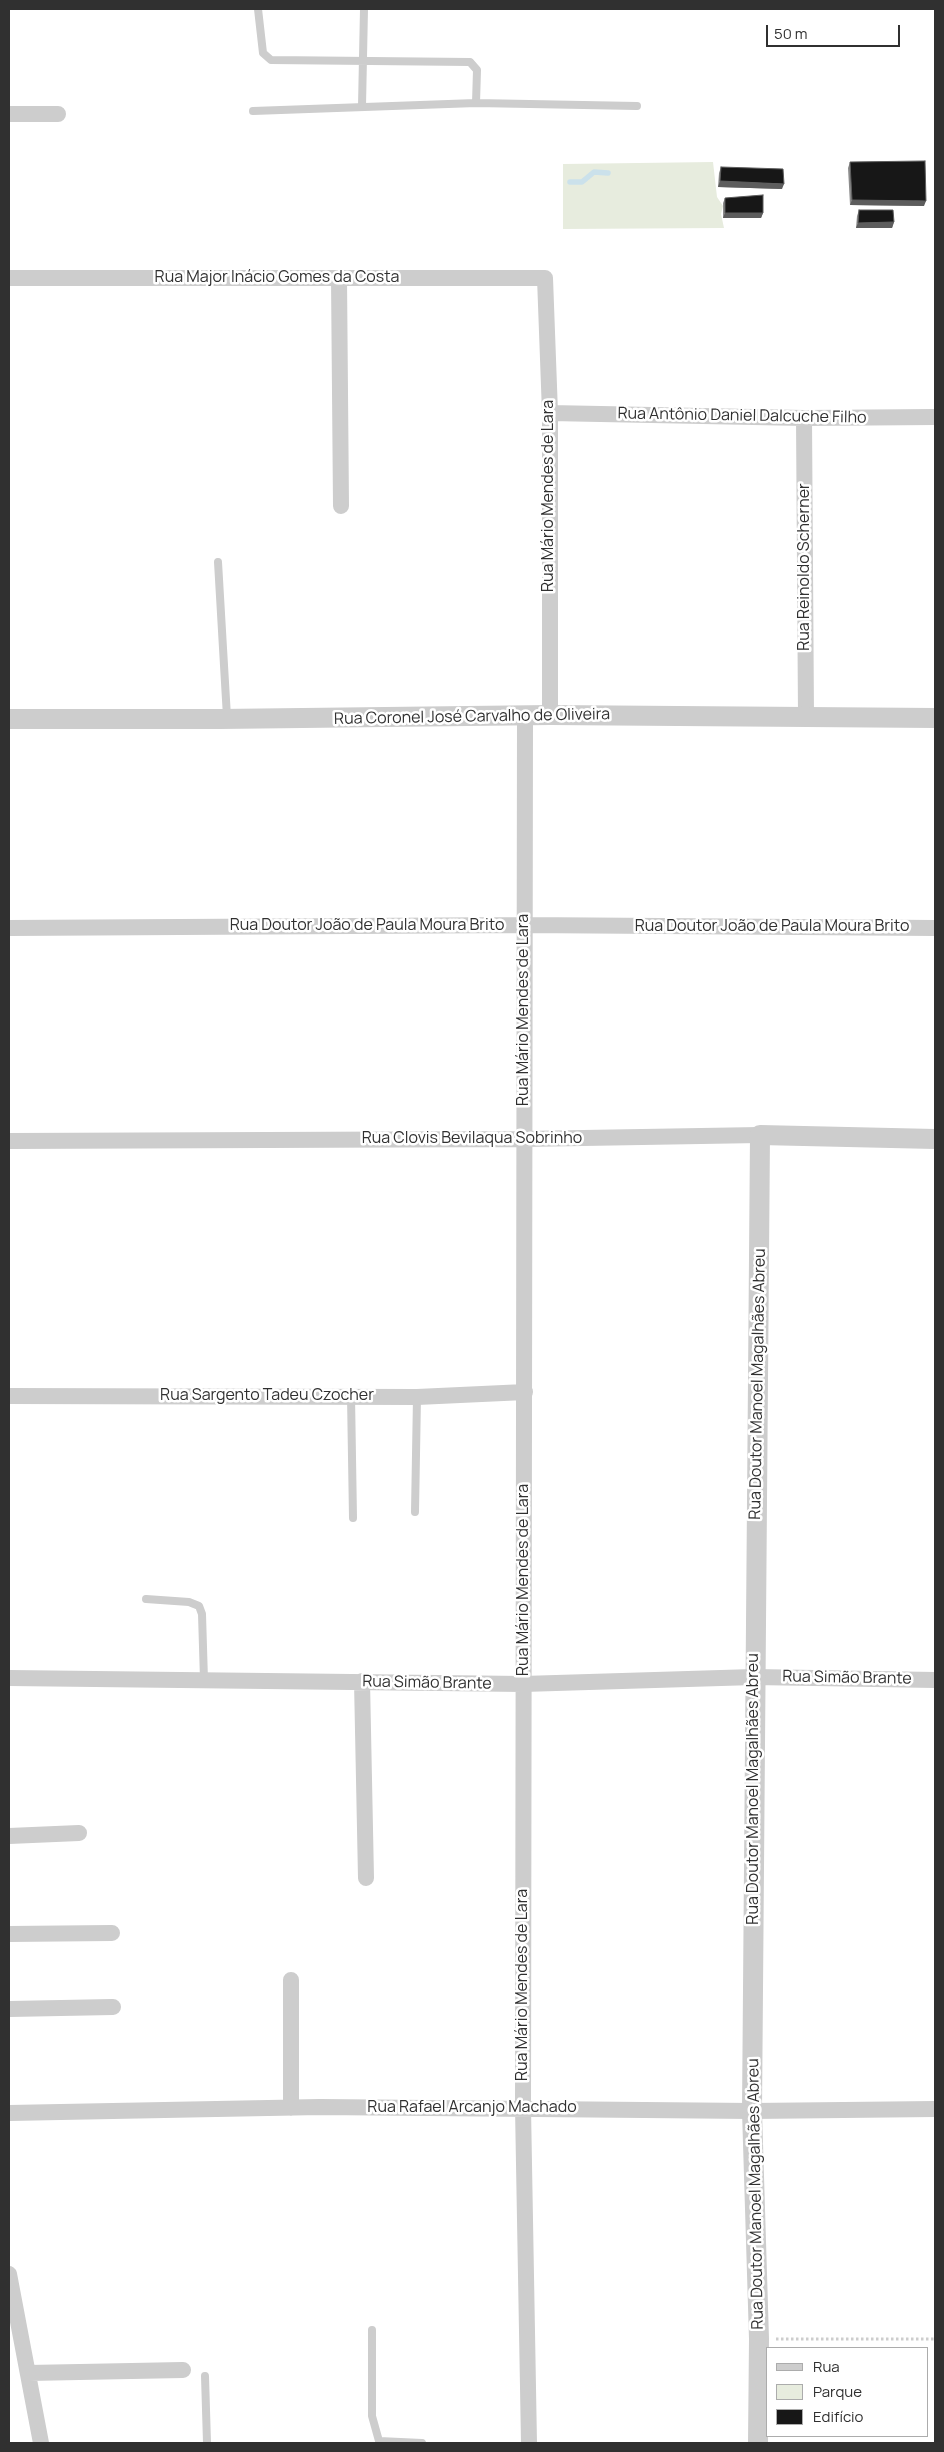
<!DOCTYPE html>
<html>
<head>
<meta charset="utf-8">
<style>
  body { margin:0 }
  #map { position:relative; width:944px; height:2452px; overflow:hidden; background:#fff; font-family:Manrope,sans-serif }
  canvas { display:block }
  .frame { position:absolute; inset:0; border:10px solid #303030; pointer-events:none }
  .legend { position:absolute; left:766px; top:2347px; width:162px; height:90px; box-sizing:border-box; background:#fff; border:1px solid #acacac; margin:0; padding:6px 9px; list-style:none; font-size:15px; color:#303030 }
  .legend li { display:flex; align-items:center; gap:10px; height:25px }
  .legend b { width:25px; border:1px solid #acacac }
  .scale { position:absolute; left:766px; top:25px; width:134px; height:22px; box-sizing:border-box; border:2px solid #303030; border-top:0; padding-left:6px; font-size:15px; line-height:18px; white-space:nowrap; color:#303030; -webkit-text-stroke:4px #fff; paint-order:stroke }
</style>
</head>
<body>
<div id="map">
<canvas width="944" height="2452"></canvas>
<div class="frame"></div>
<ul class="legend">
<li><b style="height:6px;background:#cdcdcd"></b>Rua</li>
<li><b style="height:14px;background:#e7ecde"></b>Parque</li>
<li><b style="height:14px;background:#171717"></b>Edifício</li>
</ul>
<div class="scale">50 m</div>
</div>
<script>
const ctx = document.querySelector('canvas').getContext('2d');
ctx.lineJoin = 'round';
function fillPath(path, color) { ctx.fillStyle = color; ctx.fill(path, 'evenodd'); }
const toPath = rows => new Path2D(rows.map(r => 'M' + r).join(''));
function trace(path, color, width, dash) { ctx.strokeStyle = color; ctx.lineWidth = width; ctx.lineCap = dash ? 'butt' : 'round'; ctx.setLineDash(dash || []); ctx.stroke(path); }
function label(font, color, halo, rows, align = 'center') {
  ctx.font = font + ' Manrope,sans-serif'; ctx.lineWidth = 5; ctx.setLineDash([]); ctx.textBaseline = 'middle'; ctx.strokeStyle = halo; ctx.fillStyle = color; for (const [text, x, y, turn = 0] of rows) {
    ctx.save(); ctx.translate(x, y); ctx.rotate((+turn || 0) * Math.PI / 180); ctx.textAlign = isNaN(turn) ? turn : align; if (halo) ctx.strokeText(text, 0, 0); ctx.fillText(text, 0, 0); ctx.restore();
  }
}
const green = toPath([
  [713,162,717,197,723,206,721,214,724,228,563,229,563,164]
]);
const stream = toPath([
  [570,182,582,182,594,172,608,173]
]);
const path = toPath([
  [776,2339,935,2339]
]);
const service = toPath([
  [258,9,263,53,271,60,470,62,477,70,476,103],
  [362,106,364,9],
  [253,111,476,103,637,106],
  [218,562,227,717],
  [351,1396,353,1518],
  [415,1512,417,1397],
  [146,1599,189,1602,199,1606,202,1614,204,1680],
  [372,2330,372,2416,379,2441,422,2443],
  [205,2376,207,2443]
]);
const minor = toPath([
  [9,114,58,114],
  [9,278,545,278,550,413,550,715],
  [339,278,341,506],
  [550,413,804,418,935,417],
  [804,418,806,716],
  [525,716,523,2108,529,2443],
  [9,928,523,925,935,928],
  [9,1141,524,1139,760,1135],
  [9,1396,417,1397,525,1392],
  [9,1678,523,1684,754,1677,935,1680],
  [362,1681,366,1878],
  [9,1836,79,1833],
  [9,1934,112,1933],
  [291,1980,291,2108],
  [9,2009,113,2007],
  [9,2113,320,2107,752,2111,935,2109],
  [9,2274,41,2443],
  [28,2373,183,2370]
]);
const tertiary = toPath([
  [9,719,220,719,550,715,935,718],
  [758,2443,759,2339,752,2111,760,1135,935,1139]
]);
const wall = toPath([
  [850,162,924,206,850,205,848,168],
  [721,167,782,189,718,187,719,173],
  [725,198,763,213,761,218,723,218,723,203],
  [859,210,894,222,892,228,856,228,857,216]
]);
const shadedWall = toPath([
  [720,181,784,184,782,189,718,187],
  [852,200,926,201,924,206,850,205],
  [725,213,763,213,761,218,723,218],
  [894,222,892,228,856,228,858,223]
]);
const building = toPath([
  [925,161,926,201,852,200,850,162,925,161],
  [721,167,783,169,784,184,720,181,721,167],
  [763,195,763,213,725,213,725,198,763,195],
  [859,210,893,210,894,222,858,223,859,210]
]);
const streetNames = [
  ["Rua Major Inácio Gomes da Costa",277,278],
  ["Rua Antônio Daniel Dalcuche Filho",742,416,1],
  ["Rua Mário Mendes de Lara",549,496,-90],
  ["Rua Reinoldo Scherner",805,567,-90],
  ["Rua Coronel José Carvalho de Oliveira",472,717,-1],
  ["Rua Doutor João de Paula Moura Brito",367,926],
  ["Rua Doutor João de Paula Moura Brito",772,927],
  ["Rua Mário Mendes de Lara",524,1010,-90],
  ["Rua Clovis Bevilaqua Sobrinho",472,1139],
  ["Rua Doutor Manoel Magalhães Abreu",758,1384,-89],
  ["Rua Sargento Tadeu Czocher",267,1396],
  ["Rua Mário Mendes de Lara",524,1580,-90],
  ["Rua Simão Brante",847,1678,1],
  ["Rua Simão Brante",427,1683,1],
  ["Rua Doutor Manoel Magalhães Abreu",754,1789,-90],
  ["Rua Mário Mendes de Lara",523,1985,-90],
  ["Rua Rafael Arcanjo Machado",472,2108],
  ["Rua Doutor Manoel Magalhães Abreu",756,2194,-91]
];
fillPath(green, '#e7ecde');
trace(stream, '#cbe1eb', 5.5);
trace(path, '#cdcdcd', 3, [2.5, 2.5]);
trace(service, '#cdcdcd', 8);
trace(minor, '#cdcdcd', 16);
trace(tertiary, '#cdcdcd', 20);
fillPath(wall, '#8b8b8b');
fillPath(shadedWall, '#5d5d5d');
fillPath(building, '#171717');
trace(building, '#5d5d5d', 1);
label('16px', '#303030', '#fff', streetNames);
</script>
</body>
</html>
